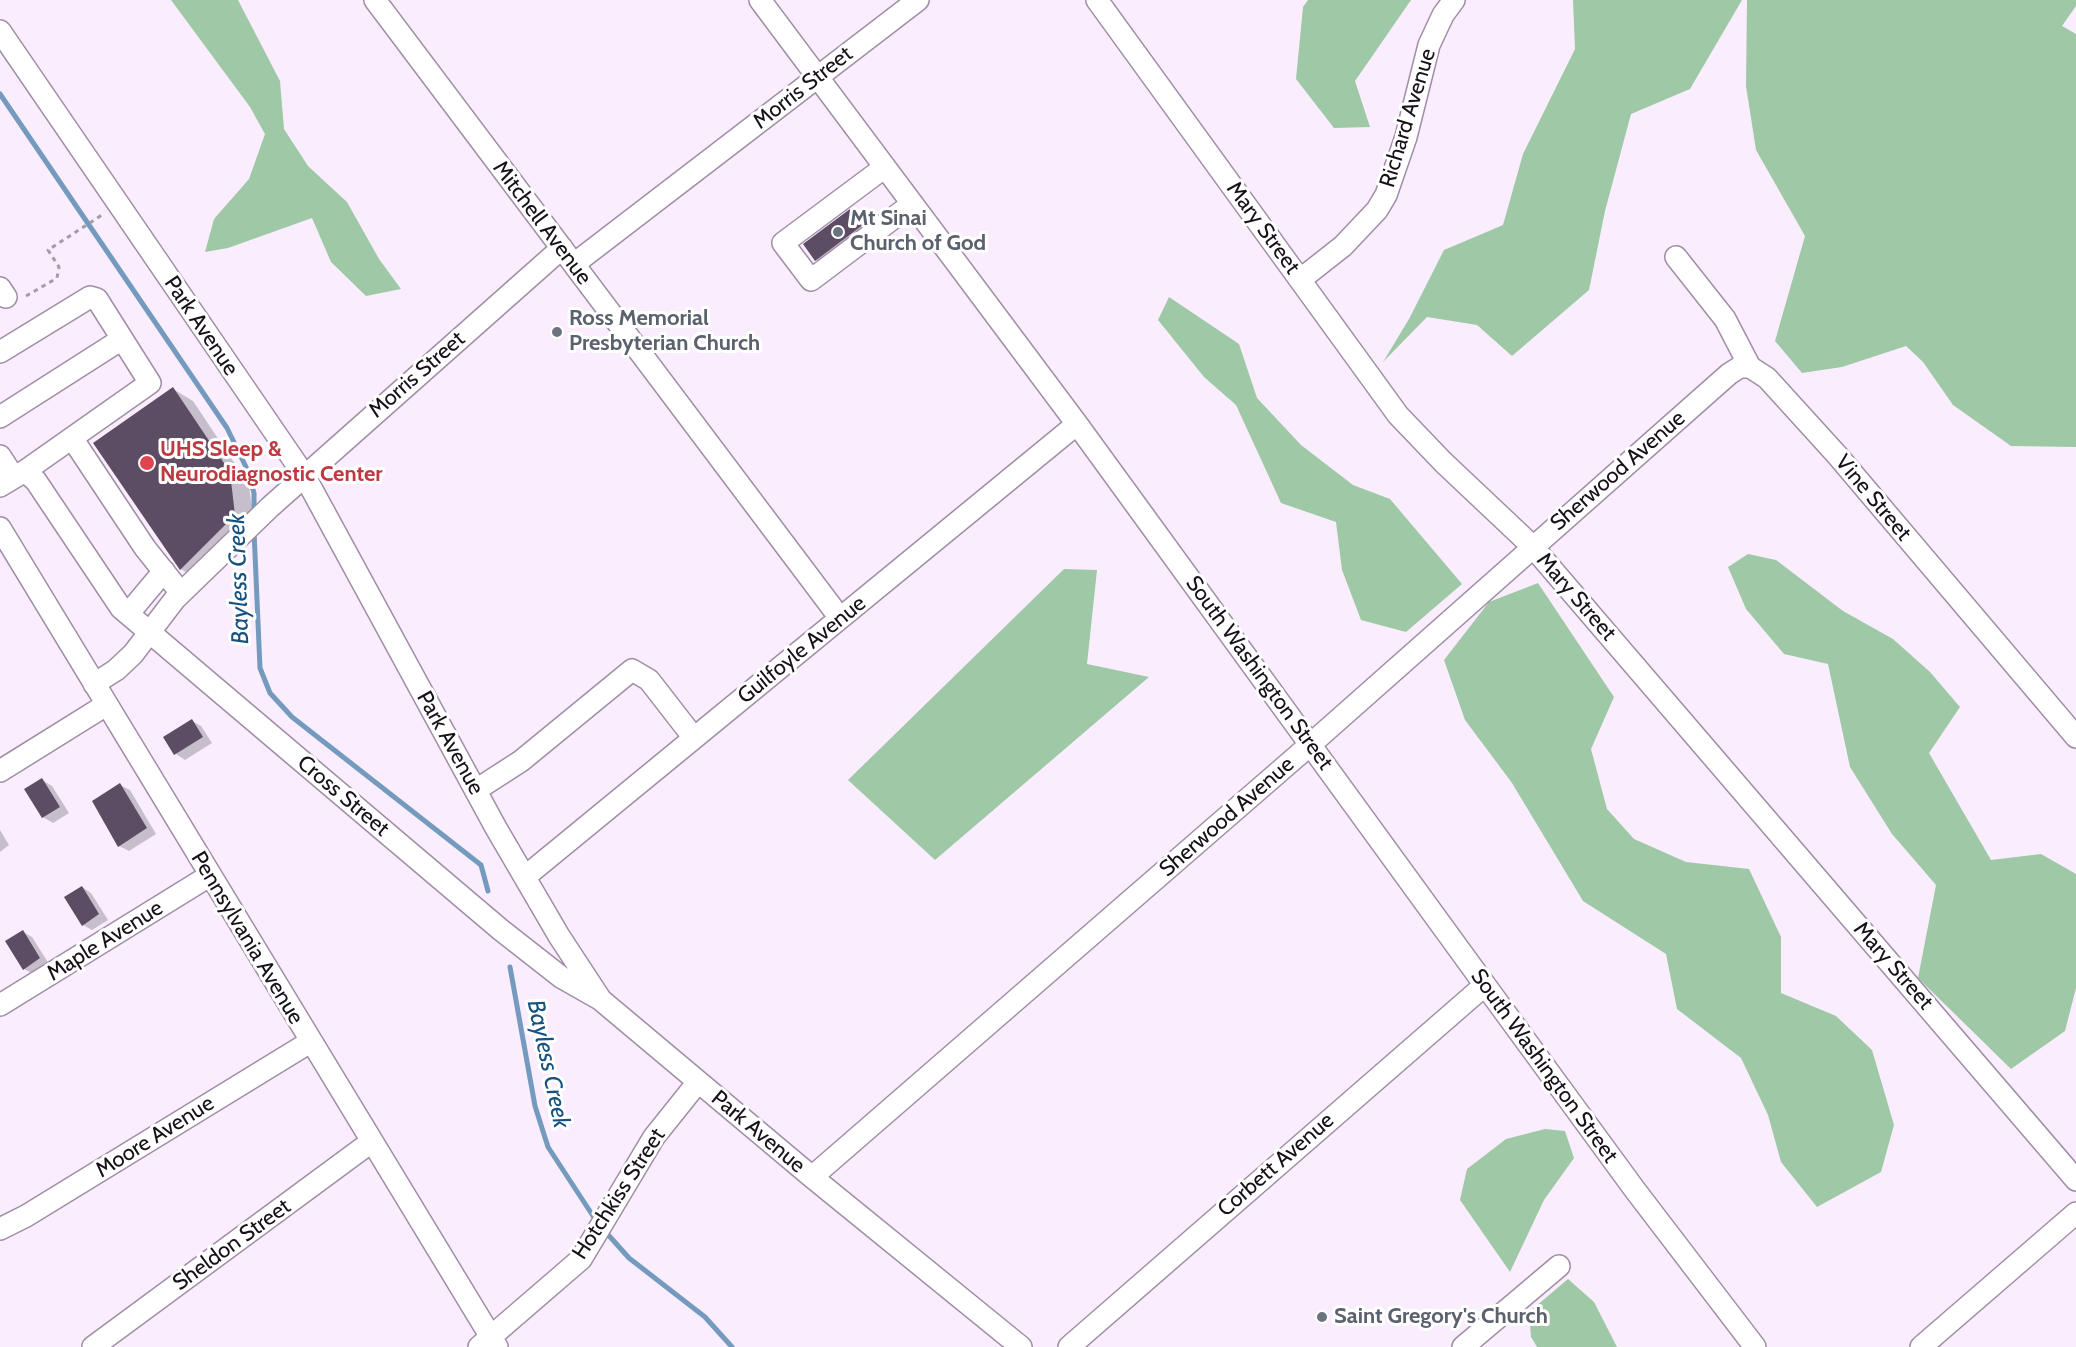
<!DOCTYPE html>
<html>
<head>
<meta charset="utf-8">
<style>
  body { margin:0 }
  canvas { display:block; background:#f9edfe }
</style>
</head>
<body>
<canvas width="2076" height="1347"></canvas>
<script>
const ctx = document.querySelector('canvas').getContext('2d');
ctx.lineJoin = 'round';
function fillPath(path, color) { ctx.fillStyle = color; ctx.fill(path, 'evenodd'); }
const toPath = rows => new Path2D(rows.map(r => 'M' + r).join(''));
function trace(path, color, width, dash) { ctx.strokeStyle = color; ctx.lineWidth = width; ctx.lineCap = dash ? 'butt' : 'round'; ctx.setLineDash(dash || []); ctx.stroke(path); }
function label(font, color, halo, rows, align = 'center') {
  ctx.font = font + ' Cabin,sans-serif'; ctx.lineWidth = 6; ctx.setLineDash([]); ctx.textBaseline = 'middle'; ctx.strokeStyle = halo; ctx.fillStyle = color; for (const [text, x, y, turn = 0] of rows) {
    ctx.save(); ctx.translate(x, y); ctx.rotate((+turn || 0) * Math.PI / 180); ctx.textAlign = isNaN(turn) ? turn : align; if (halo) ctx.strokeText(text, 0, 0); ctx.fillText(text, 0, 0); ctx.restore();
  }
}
const forest = toPath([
  [171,0,238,0,280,81,284,129,308,166,347,202,379,259,401,289,366,296,331,262,312,218,228,248,205,252,214,219,249,179,265,134,250,107],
  [1308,0,1411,0,1355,81,1370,127,1334,128,1296,79,1303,7],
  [1573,0,1742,0,1690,89,1631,114,1605,211,1589,290,1512,356,1477,325,1427,317,1383,362,1409,319,1444,250,1503,225,1523,154,1575,49],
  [1747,0,2076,0,2076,6,2062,26,2076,34,2076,447,2011,446,1953,405,1923,362,1906,346,1842,367,1802,373,1775,341,1805,236,1756,150,1746,86],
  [1169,297,1239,344,1257,398,1301,445,1353,485,1390,499,1462,584,1406,632,1361,620,1342,570,1336,522,1281,503,1236,405,1204,377,1158,320],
  [1748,554,1776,560,1843,611,1893,639,1930,672,1960,707,1929,753,1991,860,2041,854,2076,874,2076,988,2065,1031,2011,1069,1918,978,1936,885,1892,834,1850,767,1828,664,1784,654,1746,609,1728,567],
  [1064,569,1097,570,1087,664,1149,677,935,860,848,780],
  [1538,583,1614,697,1591,749,1607,809,1634,839,1686,862,1749,869,1781,937,1781,993,1836,1016,1872,1050,1894,1125,1881,1172,1817,1207,1781,1162,1768,1115,1741,1058,1677,1009,1666,954,1583,901,1512,783,1465,720,1444,660,1489,602],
  [1545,1129,1565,1131,1574,1158,1544,1200,1510,1272,1460,1200,1467,1169,1506,1139],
  [1568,1279,1594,1302,1617,1347,1537,1347,1531,1337,1529,1312]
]);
const shadow = toPath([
  [851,210,860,216,865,211,880,220,831,268,816,260],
  [173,389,193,401,249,485,254,526,200,581,181,569],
  [192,721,201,726,212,743,185,760,176,754],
  [42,780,52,786,69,813,53,823,43,817],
  [120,785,130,790,156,834,129,851,119,846],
  [0,830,9,845,0,852],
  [82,887,91,893,108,920,92,930,83,925],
  [23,932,32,937,49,964,33,974,24,969]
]);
const stream = toPath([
  [0,94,227,428,246,467,254,493,254,513],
  [254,531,260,668,270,693,292,717,481,865,488,891],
  [510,967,535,1106,548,1147,597,1222],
  [603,1229,629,1258,705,1317,732,1347]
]);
const building = toPath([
  [850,209,856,216,865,209,872,218,815,261,803,244],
  [173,387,230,472,235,515,180,570,93,443],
  [192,719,203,737,174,755,163,737],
  [42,778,60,807,42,818,24,789],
  [120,783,147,828,118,847,92,801],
  [82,886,99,914,82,926,64,897],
  [23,930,40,958,23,970,5,941]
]);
const path = toPath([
  [26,296,57,278,59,267,48,250,102,215]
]);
const minor = toPath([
  [375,0,840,618],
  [760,0,1077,424,1485,985,1635,1190,1755,1347],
  [1097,0,1398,415,1443,462,1532,546,2076,1180],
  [0,31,304,475,496,828,559,936,601,1000,812,1177,1021,1347],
  [885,167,783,243,811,280,912,204],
  [1676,257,1725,319,1750,367,1767,378,1837,455,2076,737],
  [574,264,918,0],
  [1301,279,1343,246,1377,210,1386,195,1406,137,1429,45,1443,15,1454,0],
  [0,288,6,297],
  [0,352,90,297,97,299,150,383,25,471],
  [0,417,122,339],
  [72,438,145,548,181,593],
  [0,456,13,476],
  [0,486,25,471,36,481,121,608,501,930,561,977,598,998],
  [0,528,497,1347],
  [128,614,164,571],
  [94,684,116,670,133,654,175,599,270,507,562,248],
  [0,771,106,705],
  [476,790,521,761,632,670,649,680,694,738],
  [526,876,1077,424],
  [0,1005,209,876],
  [812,1177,1311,744,1729,374,1740,367,1750,367],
  [0,1229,26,1216,310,1042],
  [93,1347,371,1142],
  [479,1347,581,1259,654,1137,698,1082],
  [1069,1347,1485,985],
  [1463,1347,1559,1266],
  [1921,1347,2076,1213]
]);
const markers = [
  [838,232,6,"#6b7280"],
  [557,332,6,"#6b7280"],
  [147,463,8,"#e0444e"],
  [1322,1317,6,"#6b7280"]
];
const streetNames = [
  ["Morris Street",803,88,-38],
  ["Richard Avenue",1408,118,-73],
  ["Mitchell Avenue",542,223,53],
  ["Mary Street",1263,228,54],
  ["Park Avenue",201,326,56],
  ["Morris Street",417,375,-41],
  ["Sherwood Avenue",1618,471,-41],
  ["Vine Street",1873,498,50],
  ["Mary Street",1576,597,49],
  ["Guilfoyle Avenue",802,650,-39],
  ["South Washington Street",1259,673,54],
  ["Park Avenue",450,743,61],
  ["Cross Street",343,796,40],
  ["Sherwood Avenue",1227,817,-41],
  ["Pennsylvania Avenue",247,938,59],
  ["Maple Avenue",105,941,-32],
  ["Mary Street",1893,966,49],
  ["South Washington Street",1544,1066,54],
  ["Park Avenue",758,1132,40],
  ["Moore Avenue",155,1137,-32],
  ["Corbett Avenue",1276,1165,-41],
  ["Hotchkiss Street",619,1194,-57],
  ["Sheldon Street",232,1245,-36]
];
const worshipNames = [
  ["Mt Sinai",850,219],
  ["Church of God",850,244],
  ["Ross Memorial",569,319],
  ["Presbyterian Church",569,344],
  ["Saint Gregory's Church",1334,1317]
];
const healthNames = [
  ["UHS Sleep &",160,450],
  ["Neurodiagnostic Center",160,475]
];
const waterNames = [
  ["Bayless Creek",239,579,-92],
  ["Bayless Creek",548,1064,78]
];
fillPath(forest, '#9fc9a6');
fillPath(shadow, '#0003');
trace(stream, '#749abd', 5);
fillPath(building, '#5d4d64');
trace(minor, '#a08ea7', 24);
trace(path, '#a49aa8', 3, [4.5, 4.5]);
trace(minor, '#fff', 21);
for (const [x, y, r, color] of markers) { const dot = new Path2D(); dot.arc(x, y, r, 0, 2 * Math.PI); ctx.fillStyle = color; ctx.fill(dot); trace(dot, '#fff', 2); }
label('22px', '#171019', '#fff', streetNames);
label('bold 22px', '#5b616d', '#fff', worshipNames, 'left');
label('bold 22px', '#be3a42', '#fff', healthNames, 'left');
label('italic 24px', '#16517f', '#fff', waterNames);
</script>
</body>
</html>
